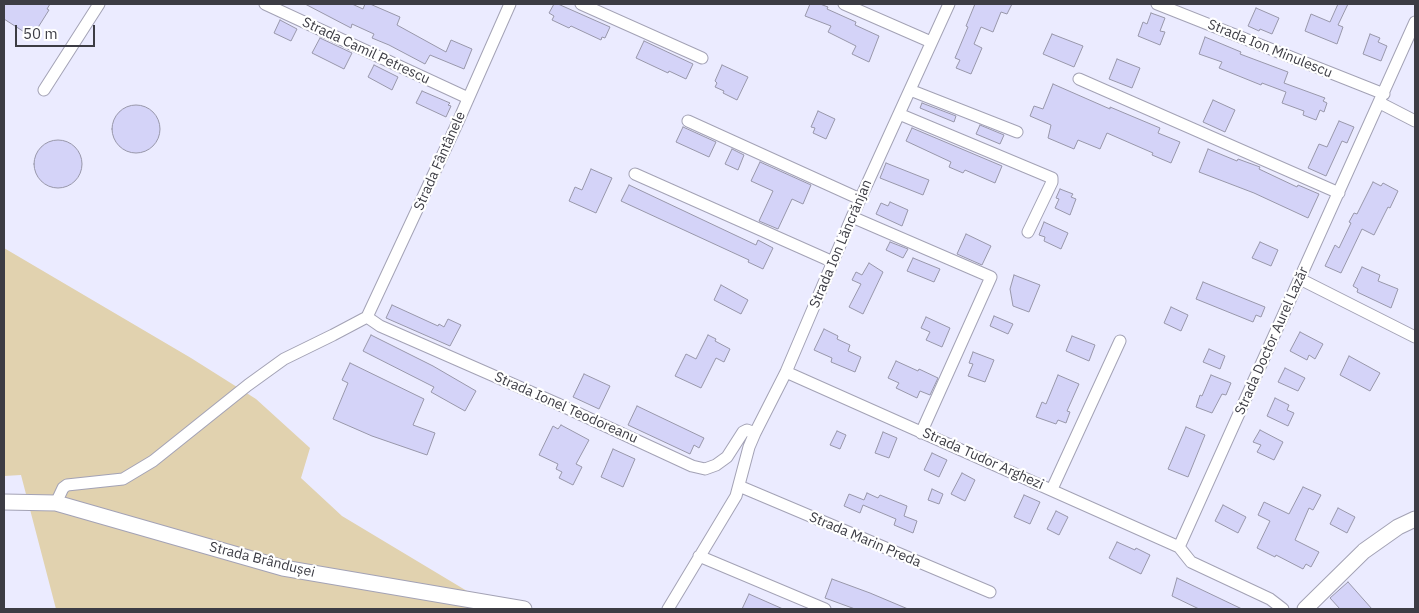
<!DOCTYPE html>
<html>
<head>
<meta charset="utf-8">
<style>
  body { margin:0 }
  #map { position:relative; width:1419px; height:613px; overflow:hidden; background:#ebebff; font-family:"IBM Plex Sans",sans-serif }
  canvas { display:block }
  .frame { position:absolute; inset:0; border:5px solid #3c3c44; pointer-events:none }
  .scale { position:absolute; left:15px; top:25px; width:80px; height:22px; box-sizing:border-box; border:2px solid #3c3c44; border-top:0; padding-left:6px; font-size:15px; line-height:18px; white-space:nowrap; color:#3c3c44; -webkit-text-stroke:4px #fff; paint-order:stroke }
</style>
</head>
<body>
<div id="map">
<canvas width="1419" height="613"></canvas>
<div class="frame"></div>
<div class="scale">50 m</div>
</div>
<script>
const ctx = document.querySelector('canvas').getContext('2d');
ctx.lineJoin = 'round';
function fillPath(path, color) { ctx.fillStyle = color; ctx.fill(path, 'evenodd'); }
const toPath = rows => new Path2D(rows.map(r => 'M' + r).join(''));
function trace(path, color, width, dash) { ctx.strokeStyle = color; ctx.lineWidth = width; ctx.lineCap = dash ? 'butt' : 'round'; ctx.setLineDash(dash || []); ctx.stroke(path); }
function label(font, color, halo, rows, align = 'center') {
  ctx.font = font + ' "IBM Plex Sans",sans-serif'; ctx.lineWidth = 4.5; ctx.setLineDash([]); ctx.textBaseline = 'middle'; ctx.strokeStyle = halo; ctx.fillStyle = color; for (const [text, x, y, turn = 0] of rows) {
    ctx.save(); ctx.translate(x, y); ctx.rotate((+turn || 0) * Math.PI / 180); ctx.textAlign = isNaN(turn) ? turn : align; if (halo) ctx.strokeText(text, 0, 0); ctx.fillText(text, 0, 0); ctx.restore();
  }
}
const green = toPath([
  [4,248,191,358,256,399,310,448,301,478,342,516,497,609,56,609,21,475,4,476]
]);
const building = toPath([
  [4,4,50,4,47,9,49,10,32,37,4,19,4,4],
  [305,4,352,4,363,9,365,4,370,4,400,17,397,25,446,52,451,40,472,49,464,69,430,55,425,64,389,45,372,38,374,34,352,24,351,28,305,4],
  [554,4,558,4,610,27,605,38,602,37,601,40,571,26,569,28,552,20,554,16,549,13,554,4],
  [810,4,820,4,828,7,827,9,856,22,855,25,879,36,869,62,852,54,856,46,828,32,831,26,805,16,810,4],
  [975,4,1012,4,1007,14,1001,12,993,32,981,27,974,44,982,48,971,74,956,68,960,60,955,58,968,27,966,26,975,4],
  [1338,4,1348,4,1338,25,1343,27,1337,44,1305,31,1311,14,1330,22,1338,4],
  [1256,8,1279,18,1272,34,1260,29,1259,31,1248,26,1256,8],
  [1151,13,1165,18,1160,31,1165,32,1160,45,1138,36,1143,22,1147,24,1151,13],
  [280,20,297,29,291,41,274,33,280,20],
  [1052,34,1083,46,1074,67,1043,54,1052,34],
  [1370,34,1380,38,1378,42,1387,46,1381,61,1363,54,1370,34],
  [1205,37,1241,52,1240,54,1288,72,1284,83,1325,98,1323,101,1327,103,1324,112,1320,110,1316,120,1303,115,1304,111,1282,103,1286,92,1262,83,1261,85,1219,68,1222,62,1199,54,1205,37],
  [320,38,352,53,344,69,312,53,320,38],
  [644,41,693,64,686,79,669,71,668,73,636,58,644,41],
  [1117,59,1140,68,1132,88,1109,79,1117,59],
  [374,65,398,77,392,90,368,77,374,65],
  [722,65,748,77,737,100,723,93,724,91,715,87,717,83,715,81,722,65],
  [1053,84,1110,109,1110,107,1160,128,1158,133,1180,142,1171,163,1152,155,1153,153,1107,133,1100,149,1078,140,1074,149,1048,138,1051,125,1030,116,1034,106,1043,109,1053,84],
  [422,91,450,103,448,105,451,106,446,117,416,103,422,91],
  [1213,100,1235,110,1225,132,1203,122,1213,100],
  [922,103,956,116,954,122,920,108,922,103],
  '112 129a24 24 0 1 1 48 0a24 24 0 1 1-48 0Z',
  [818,111,835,119,826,139,813,133,815,128,811,127,818,111],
  [1339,121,1354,127,1347,143,1342,141,1326,176,1308,168,1319,144,1327,147,1339,121],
  [980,125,1004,135,1000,144,976,134,980,125],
  [683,127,716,142,709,157,676,142,683,127],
  [912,128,1002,166,995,183,965,170,963,173,949,167,951,162,906,141,912,128],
  '34 164a24 24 0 1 1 48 0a24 24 0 1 1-48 0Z',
  [732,149,744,155,738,170,725,164,732,149],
  [1208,149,1237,161,1238,159,1260,167,1259,169,1297,187,1298,185,1319,194,1308,218,1254,193,1199,172,1208,149],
  [760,162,811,185,803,204,792,199,778,229,759,221,773,191,751,181,760,162],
  [886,163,929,180,923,195,880,178,886,163],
  [591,169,612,178,596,213,569,201,575,187,582,190,591,169],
  [1373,182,1381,186,1383,183,1398,191,1390,208,1388,207,1374,235,1362,229,1341,273,1325,266,1335,245,1339,248,1351,223,1349,222,1354,213,1357,214,1373,182],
  [629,185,756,245,758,240,773,248,763,269,748,262,749,260,621,201,629,185],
  [1060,189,1073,194,1071,197,1076,199,1070,215,1055,208,1059,199,1056,198,1060,189],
  [890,202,908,210,902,226,876,214,881,203,888,206,890,202],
  [1044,222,1068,233,1061,249,1044,241,1045,237,1039,235,1044,222],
  [966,234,991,246,982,265,957,254,966,234],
  [890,242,908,249,903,258,886,250,890,242],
  [1260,242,1278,250,1271,266,1252,258,1260,242],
  [913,258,940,269,934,282,907,271,913,258],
  [869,263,883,272,863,314,849,307,861,284,852,280,856,272,862,275,869,263],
  [1362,267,1380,275,1378,281,1398,289,1391,308,1357,292,1358,289,1353,286,1362,267],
  [1014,275,1040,285,1029,312,1013,306,1010,289,1014,275],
  [1203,282,1265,307,1261,317,1256,315,1253,322,1196,299,1203,282],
  [721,285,748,300,741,314,714,300,721,285],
  [392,305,438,326,439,324,444,327,448,319,461,325,450,346,386,318,392,305],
  [1171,307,1188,315,1181,331,1164,323,1171,307],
  [994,316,1013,324,1008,334,990,326,994,316],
  [926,317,950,328,942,347,926,340,930,332,921,328,926,317],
  [824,329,838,336,837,339,850,345,848,351,861,357,855,372,831,362,832,358,814,350,824,329],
  [1300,332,1323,344,1315,359,1309,355,1307,360,1290,351,1300,332],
  [371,335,433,366,476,391,465,411,431,392,434,387,363,351,371,335],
  [708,335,716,339,715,341,730,349,724,362,716,358,701,388,675,376,686,354,696,359,708,335],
  [1072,336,1095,345,1089,361,1066,351,1072,336],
  [1209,349,1225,356,1220,369,1203,362,1209,349],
  [973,352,994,360,985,382,968,376,973,364,969,363,973,352],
  [1349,356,1380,373,1370,391,1340,375,1349,356],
  [896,361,918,371,919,369,938,378,930,395,920,391,917,398,896,388,899,383,888,378,896,361],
  [350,363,424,399,413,425,435,433,427,455,372,436,333,419,348,383,342,380,350,363],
  [1285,368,1305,378,1298,391,1278,382,1285,368],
  [584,374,610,386,599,409,573,397,584,374],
  [1058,375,1079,384,1067,411,1070,412,1066,423,1058,420,1056,424,1036,417,1042,402,1046,404,1058,375],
  [1211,375,1231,383,1226,395,1222,394,1212,413,1196,407,1200,395,1202,396,1211,375],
  [1275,398,1289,405,1287,410,1294,413,1288,426,1267,416,1275,398],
  [637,406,704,438,699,448,694,445,690,454,628,425,637,406],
  [561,425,589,440,576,464,582,467,573,485,559,478,562,472,556,469,558,464,539,455,553,426,558,429,561,425],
  [1186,427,1205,435,1188,477,1168,469,1186,427],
  [1260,430,1283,442,1274,460,1257,452,1261,445,1253,442,1260,430],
  [837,431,846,435,840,449,830,445,837,431],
  [883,432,897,438,889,458,875,453,883,432],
  [613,449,635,459,623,487,601,477,613,449],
  [932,453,947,460,939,477,924,470,932,453],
  [962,473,975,480,965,501,951,494,962,473],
  [1303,487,1321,495,1313,510,1309,508,1295,540,1319,552,1311,567,1306,564,1303,569,1276,555,1275,557,1257,548,1270,521,1258,515,1264,502,1289,514,1303,487],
  [932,489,943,494,939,504,928,500,932,489],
  [867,493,878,498,880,495,907,506,904,516,917,521,913,533,894,525,896,519,863,505,860,513,844,506,849,494,864,500,867,493],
  [1024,495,1040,502,1030,524,1014,517,1024,495],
  [1223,505,1246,517,1238,533,1215,521,1223,505],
  [1338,508,1355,517,1347,533,1330,524,1338,508],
  [1056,511,1068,517,1059,535,1047,529,1056,511],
  [1117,542,1135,550,1136,548,1150,555,1141,574,1109,558,1117,542],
  [1177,578,1242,609,1199,609,1172,596,1177,578],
  [832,579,870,593,908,609,855,609,825,598,832,579],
  [1348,582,1372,609,1340,609,1330,598,1348,582],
  [749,594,783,609,742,609,749,594]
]);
const minor = toPath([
  [265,4,468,98],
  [581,4,702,58],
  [844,4,931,42],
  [1157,4,1384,94],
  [1079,79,1339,193],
  [44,90,99,4],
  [910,90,1017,132],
  [1380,103,1415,121],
  [899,114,1052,178,1052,182,1028,232],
  [688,121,860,199],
  [635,174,833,262],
  [852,217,991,277,921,433],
  [1300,279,1415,337],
  [367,317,380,326,558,404,692,466,705,469,716,465,727,457,743,432,747,430,755,433],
  [367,317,457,124,510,4],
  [786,372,1179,547,1191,562,1270,599,1283,609],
  [739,486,990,592],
  [1052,489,1120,341],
  [56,503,63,488,67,485,123,479,153,461,248,385,284,359,333,335,367,317],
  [1179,547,1415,22],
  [699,556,825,609],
  [668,609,736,496,749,447,755,433,786,372,852,217,949,4]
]);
const major = toPath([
  [4,502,56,503,283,568,524,609],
  [1305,609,1364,551,1398,527,1415,519]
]);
const streetNames = [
  ["Strada Ion Minulescu",1270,49,22],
  ["Strada Camil Petrescu",366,51,25],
  ["Strada Fântânele",440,161,-66],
  ["Strada Ion Lăncrănjan",841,244,-67],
  ["Strada Doctor Aurel Lazăr",1272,341,-66],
  ["Strada Ionel Teodoreanu",566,408,24],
  ["Strada Tudor Arghezi",983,459,24],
  ["Strada Marin Preda",865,540,23],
  ["Strada Brândușei",262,560,14]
];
fillPath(green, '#e1d2af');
fillPath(building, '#d4d3f8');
trace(building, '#9897aa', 1);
trace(minor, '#a3a2b5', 13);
trace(major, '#a3a2b5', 17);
trace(minor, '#fff', 11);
trace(major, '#fff', 15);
label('14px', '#3c3c44', '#fff', streetNames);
</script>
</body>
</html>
